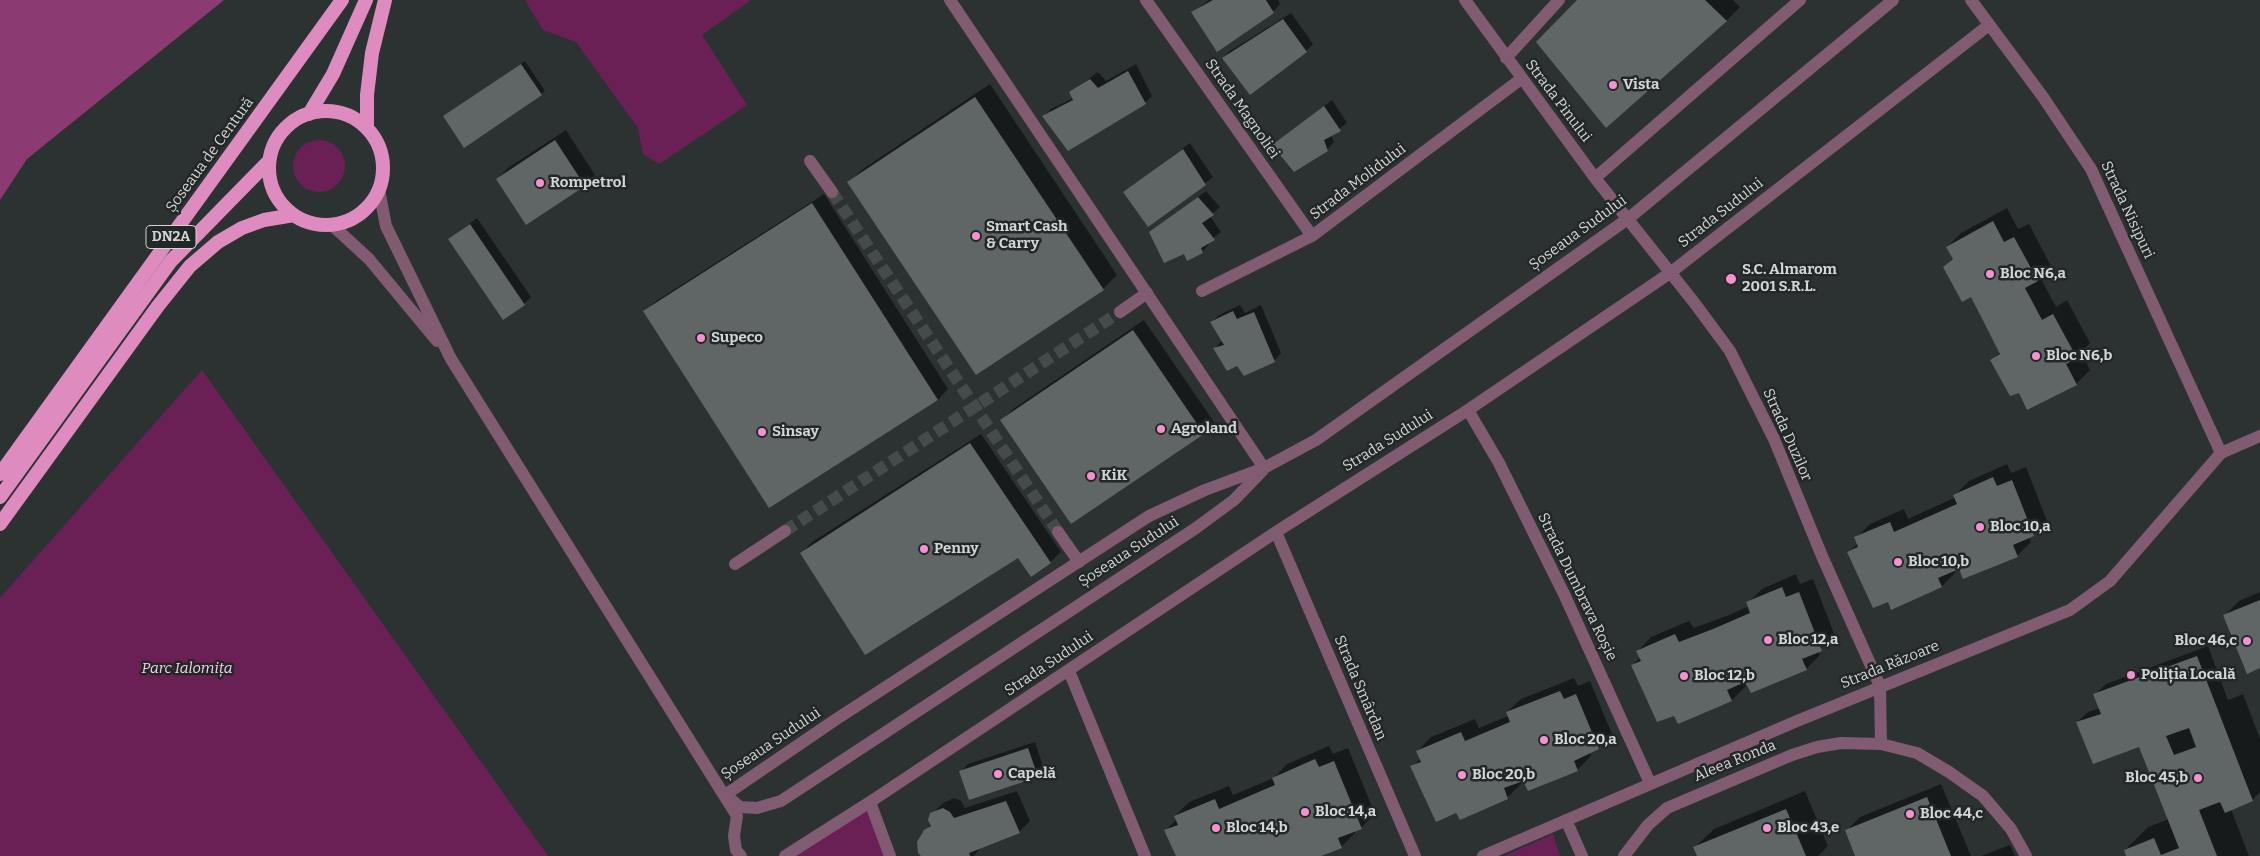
<!DOCTYPE html>
<html>
<head>
<meta charset="utf-8">
<style>
  body { margin:0 }
  canvas { display:block; background:#2c3132 }
</style>
</head>
<body>
<canvas width="2260" height="856"></canvas>
<script>
const ctx = document.querySelector('canvas').getContext('2d');
ctx.lineJoin = 'round';
function fillPath(path, color) { ctx.fillStyle = color; ctx.fill(path, 'evenodd'); }
const toPath = rows => new Path2D(rows.map(r => 'M' + r).join(''));
function trace(path, color, width, dash) { ctx.strokeStyle = color; ctx.lineWidth = width; ctx.lineCap = dash ? 'butt' : 'round'; ctx.setLineDash(dash || []); ctx.stroke(path); }
function label(font, color, halo, rows, align = 'center') {
  ctx.font = font + ' Bitter,serif'; ctx.lineWidth = 5; ctx.setLineDash([]); ctx.textBaseline = 'middle'; ctx.strokeStyle = halo; ctx.fillStyle = color; for (const [text, x, y, turn = 0] of rows) {
    ctx.save(); ctx.translate(x, y); ctx.rotate((+turn || 0) * Math.PI / 180); ctx.textAlign = isNaN(turn) ? turn : align; if (halo) ctx.strokeText(text, 0, 0); ctx.fillText(text, 0, 0); ctx.restore();
  }
}
const green = toPath([
  [525,0,751,0,702,35,747,105,659,164,643,154,638,128,576,42,543,30],
  '293 166a26 26 0 1 1 52 0a26 26 0 1 1-52 0Z',
  [202,370,548,856,0,856,0,598],
  [870,802,891,856,788,856],
  [1553,834,1560,856,1504,856]
]);
const forest = toPath([
  [0,0,224,0,27,159,0,200]
]);
const shadow = toPath([
  [1209,0,1278,0,1280,4,1273,12,1193,12],
  [1579,0,1733,0,1740,7,1726,21],
  [1291,13,1313,44,1306,51,1223,58,1230,51],
  [525,61,545,91,541,94,448,113],
  [1136,64,1152,96,1145,103,1044,116,1051,109,1073,98,1070,93,1098,72,1106,81],
  [990,84,1117,275,1103,289,849,182,863,169],
  [1332,100,1347,123,1331,135,1334,142,1327,150,1274,145],
  [566,130,595,175,584,185,497,179,508,168],
  [1190,143,1213,177,1148,226,1124,192],
  [1206,191,1220,207,1210,216,1221,232,1208,242,1209,244,1202,252,1150,232],
  [824,194,948,389,938,400,770,506,645,311,656,301],
  [2007,208,2018,229,2029,224,2051,266,2040,277,2056,307,2067,300,2090,343,2081,352,2090,370,2076,384,2019,391,1992,360,2001,351,1971,295,1944,267,1953,258,1947,247,1961,233],
  [477,218,531,297,524,304,449,239],
  [1240,305,1245,313,1261,305,1281,353,1274,361,1237,365,1215,348,1222,341,1211,322,1219,315],
  [1144,320,1214,422,1203,433,1002,420,1013,409],
  [981,434,1061,552,1050,562,1018,557,802,553,812,542],
  [2007,464,2011,473,2026,467,2047,521,2029,537,2031,542,2017,556,1954,569,1956,572,1942,586,1892,608,1888,600,1849,552,1858,543,1856,538,1870,524,1904,509,1908,519,1956,497,1955,495,1969,481],
  [1796,574,1800,584,1813,579,1835,636,1818,651,1820,655,1806,669,1746,680,1743,682,1746,686,1732,700,1675,714,1632,665,1641,657,1638,651,1651,637,1689,621,1694,628,1729,615,1749,606,1748,603,1762,589],
  [2260,592,2260,667,2225,615,2239,601],
  [2208,646,2228,700,2243,694,2260,739,2260,792,2252,800,2231,809,2249,856,2128,856,2125,850,2148,827,2169,819,2140,745,2077,722,2088,712,2100,708,2095,694,2106,684],
  [1574,678,1578,686,1590,681,1612,734,1598,748,1590,752,1591,756,1577,770,1523,779,1520,780,1521,784,1507,798,1457,811,1412,767,1421,758,1418,751,1431,737,1475,719,1479,728,1508,716,1507,712,1521,699],
  [1035,742,1044,769,1037,776,961,771,968,764],
  [1329,746,1333,754,1348,748,1375,814,1361,828,1354,830,1355,833,1341,847,1318,856,1177,856,1166,830,1177,819,1175,816,1189,802,1229,786,1233,795,1274,778,1287,764],
  [1941,784,1971,856,1857,856,1846,831,1860,817],
  [1017,791,1030,821,1019,832,981,847,974,856,923,856,925,831,931,824,932,814,943,803,954,798,961,801,965,808],
  [1805,791,1828,846,1818,856,1698,856,1695,847,1714,829],
  [2010,845,2015,856,1981,856]
]);
const building = toPath([
  [1213,0,1266,0,1274,13,1217,52,1191,12],
  [1577,0,1705,0,1727,21,1606,128,1536,42],
  [1283,19,1307,52,1250,95,1222,58],
  [521,64,542,95,464,148,443,116],
  [1128,71,1146,104,1068,151,1042,116,1073,100,1069,92,1090,79,1098,88],
  [975,97,1104,290,976,375,847,182],
  [1324,106,1341,131,1324,140,1328,151,1294,172,1272,145],
  [555,140,585,186,526,225,496,179],
  [1183,149,1206,185,1148,227,1123,192],
  [1198,197,1214,215,1202,223,1215,240,1201,248,1203,253,1187,261,1184,254,1164,263,1149,232],
  [812,203,938,400,769,508,643,311],
  [1993,221,2004,242,2014,237,2038,281,2025,288,2042,320,2053,314,2077,358,2066,364,2077,385,2027,410,2019,393,2010,396,1990,360,2000,354,1971,297,1962,302,1943,267,1953,259,1946,247],
  [470,224,525,305,503,320,448,239],
  [1233,311,1237,319,1254,312,1275,362,1244,376,1237,366,1227,371,1213,348,1224,345,1210,322],
  [1133,330,1204,434,1071,524,1000,420],
  [970,443,1051,563,1031,577,1018,558,865,655,800,553],
  [1993,477,1997,486,2012,480,2034,536,2013,545,2018,557,1963,579,1959,569,1938,578,1942,587,1891,610,1888,602,1873,608,1847,552,1858,547,1854,537,1890,522,1894,532,1957,504,1953,495],
  [1782,587,1786,597,1799,592,1822,651,1802,659,1807,670,1751,693,1745,682,1727,690,1732,701,1678,724,1674,716,1657,722,1631,665,1641,661,1636,651,1675,634,1679,642,1713,629,1750,613,1746,602],
  [2260,600,2260,668,2247,674,2223,615],
  [2197,656,2253,801,2225,813,2220,802,2199,810,2217,856,2126,856,2124,850,2154,838,2161,855,2179,848,2139,747,2093,764,2076,722,2101,714,2093,694],
  [2189,728,2196,747,2174,755,2166,736],
  [1560,691,1564,699,1576,694,1599,749,1574,761,1578,771,1528,791,1523,781,1504,788,1508,799,1460,820,1456,813,1436,822,1410,766,1421,762,1416,751,1461,732,1465,741,1510,722,1506,712],
  [1028,748,1038,777,969,800,959,771],
  [1315,759,1319,767,1334,761,1362,829,1338,838,1342,848,1321,856,1176,856,1164,830,1178,825,1174,816,1215,799,1219,809,1275,785,1272,778],
  [1927,797,1951,856,1855,856,1845,830],
  [1006,801,1020,833,969,853,970,856,921,856,918,853,917,842,924,830,931,826,928,820,930,813,943,808,950,812,954,818],
  [1786,809,1806,856,1697,856,1693,847]
]);
const pedestrianTunnel = toPath([
  [832,192,1058,532],
  [785,531,1120,312]
]);
const pedestrian = toPath([
  [810,161,832,192],
  [1120,312,1147,293],
  [1058,532,1079,562],
  [735,564,785,531]
]);
const minor = toPath([
  [950,0,1264,468],
  [1146,0,1312,236],
  [1465,0,1595,178,1693,301,1730,351,1774,439,1822,556,1880,686,1881,744],
  [1971,0,2043,97,2091,169,2221,453],
  [1506,58,1559,0],
  [1595,178,1800,0],
  [379,190,386,226,451,359,737,816,734,836,736,850,741,856],
  [332,225,369,259,437,341],
  [1202,291,1312,236,1521,79],
  [1468,410,1499,463,1564,594,1650,783],
  [1276,532,1415,856],
  [1069,671,1145,856],
  [725,795,835,720,1149,516,1205,490,1264,468,1316,440,1629,218,1893,0],
  [729,798,740,807,757,808,781,801,1196,528,1234,500,1263,470],
  [870,802,890,856],
  [1566,820,1582,856],
  [785,856,870,802,1276,532,1468,410,1670,273,1989,25],
  [1483,856,1797,721,2070,610,2110,581,2221,453,2260,436],
  [1624,856,1648,825,1667,808,1792,755,1817,747,1841,743,1881,744,1917,753,1949,772,1983,796,2011,829,2026,856]
]);
const trunk = toPath([
  '269 168a57 57 0 1 1 114 0a57 57 0 1 1-114 0Z',
  [309,114,333,74,366,0],
  [367,128,367,95,372,53,385,0],
  [0,474,342,0],
  [0,497,171,261,269,161],
  [0,524,158,306,190,266,218,242,242,228,264,220,294,215]
]);
const markers = [
  [1613,85,5,"#f591d1"],
  [540,183,5,"#f591d1"],
  [976,236,5,"#f591d1"],
  [1990,274,5,"#f591d1"],
  [1731,279,6,"#f591d1"],
  [701,338,5,"#f591d1"],
  [2036,356,5,"#f591d1"],
  [1161,429,5,"#f591d1"],
  [762,432,5,"#f591d1"],
  [1091,476,5,"#f591d1"],
  [1980,527,5,"#f591d1"],
  [924,549,5,"#f591d1"],
  [1898,562,5,"#f591d1"],
  [1768,640,5,"#f591d1"],
  [2247,641,5,"#f591d1"],
  [2131,675,5,"#f591d1"],
  [1684,676,5,"#f591d1"],
  [1544,740,5,"#f591d1"],
  [998,774,5,"#f591d1"],
  [1462,775,5,"#f591d1"],
  [2198,778,5,"#f591d1"],
  [1305,812,5,"#f591d1"],
  [1910,814,5,"#f591d1"],
  [1216,828,5,"#f591d1"],
  [1767,828,5,"#f591d1"]
];
const shields = [
  [171,237,50]
];
const shieldNames = [
  ["DN2A",171,237]
];
const poiNames = [
  ["Vista",1623,85],
  ["Rompetrol",550,183],
  ["Smart Cash",986,227],
  ["& Carry",986,244],
  ["S.C. Almarom",1742,270],
  ["2001 S.R.L.",1742,287],
  ["Bloc N6,a",2000,274],
  ["Supeco",711,338],
  ["Bloc N6,b",2046,356],
  ["Agroland",1171,429],
  ["Sinsay",772,432],
  ["KiK",1101,476],
  ["Bloc 10,a",1990,527],
  ["Penny",934,549],
  ["Bloc 10,b",1908,562],
  ["Bloc 12,a",1778,640],
  ["Bloc 46,c",2237,641,"right"],
  ["Poliția Locală",2141,675],
  ["Bloc 12,b",1694,676],
  ["Bloc 20,a",1554,740],
  ["Capelă",1008,774],
  ["Bloc 20,b",1472,775],
  ["Bloc 45,b",2188,778,"right"],
  ["Bloc 14,a",1315,812],
  ["Bloc 44,c",1920,814],
  ["Bloc 14,b",1226,828],
  ["Bloc 43,e",1777,828]
];
const streetNames = [
  ["Strada Pinului",1558,101,53],
  ["Strada Magnoliei",1242,109,55],
  ["Șoseaua de Centură",210,155,-54],
  ["Strada Molidului",1358,182,-37],
  ["Strada Nisipuri",2127,210,65],
  ["Strada Sudului",1721,213,-38],
  ["Șoseaua Sudului",1578,233,-36],
  ["Strada Duzilor",1787,435,66],
  ["Strada Sudului",1388,441,-32],
  ["Șoseaua Sudului",1129,552,-33],
  ["Strada Dumbrava Roșie",1577,587,64],
  ["Strada Sudului",1049,664,-34],
  ["Strada Răzoare",1890,665,-22],
  ["Strada Smârdan",1360,688,67],
  ["Șoseaua Sudului",771,744,-34],
  ["Aleea Ronda",1735,761,-22]
];
const parkNames = [
  ["Parc Ialomița",187,669]
];
fillPath(green, '#6b2055');
fillPath(forest, '#8b3b72');
fillPath(shadow, '#0007');
fillPath(building, '#606566');
trace(pedestrianTunnel, '#454a4b', 12, [12, 6]);
trace(pedestrian, '#805b72', 12);
trace(minor, '#805b72', 12);
trace(trunk, '#de8cc0', 14);
for (const [x, y, r, color] of markers) { const dot = new Path2D(); dot.arc(x, y, r, 0, 2 * Math.PI); ctx.fillStyle = color; ctx.fill(dot); trace(dot, '#232728', 2); }
for (const [x, y, w] of shields) { const box = new Path2D(); box.roundRect(x - w / 2, y - 11.5, w, 23, 4); ctx.fillStyle = '#232728'; ctx.fill(box); trace(box, '#d3d6d7', 1); }
label('bold 14px', '#d3d6d7', null, shieldNames);
label('bold 15px', '#d3d6d7', '#232728', poiNames, 'left');
label('15px', '#d3d6d7', '#232728', streetNames);
label('italic 15px', '#fdcfeb', '#232728', parkNames);
</script>
</body>
</html>
